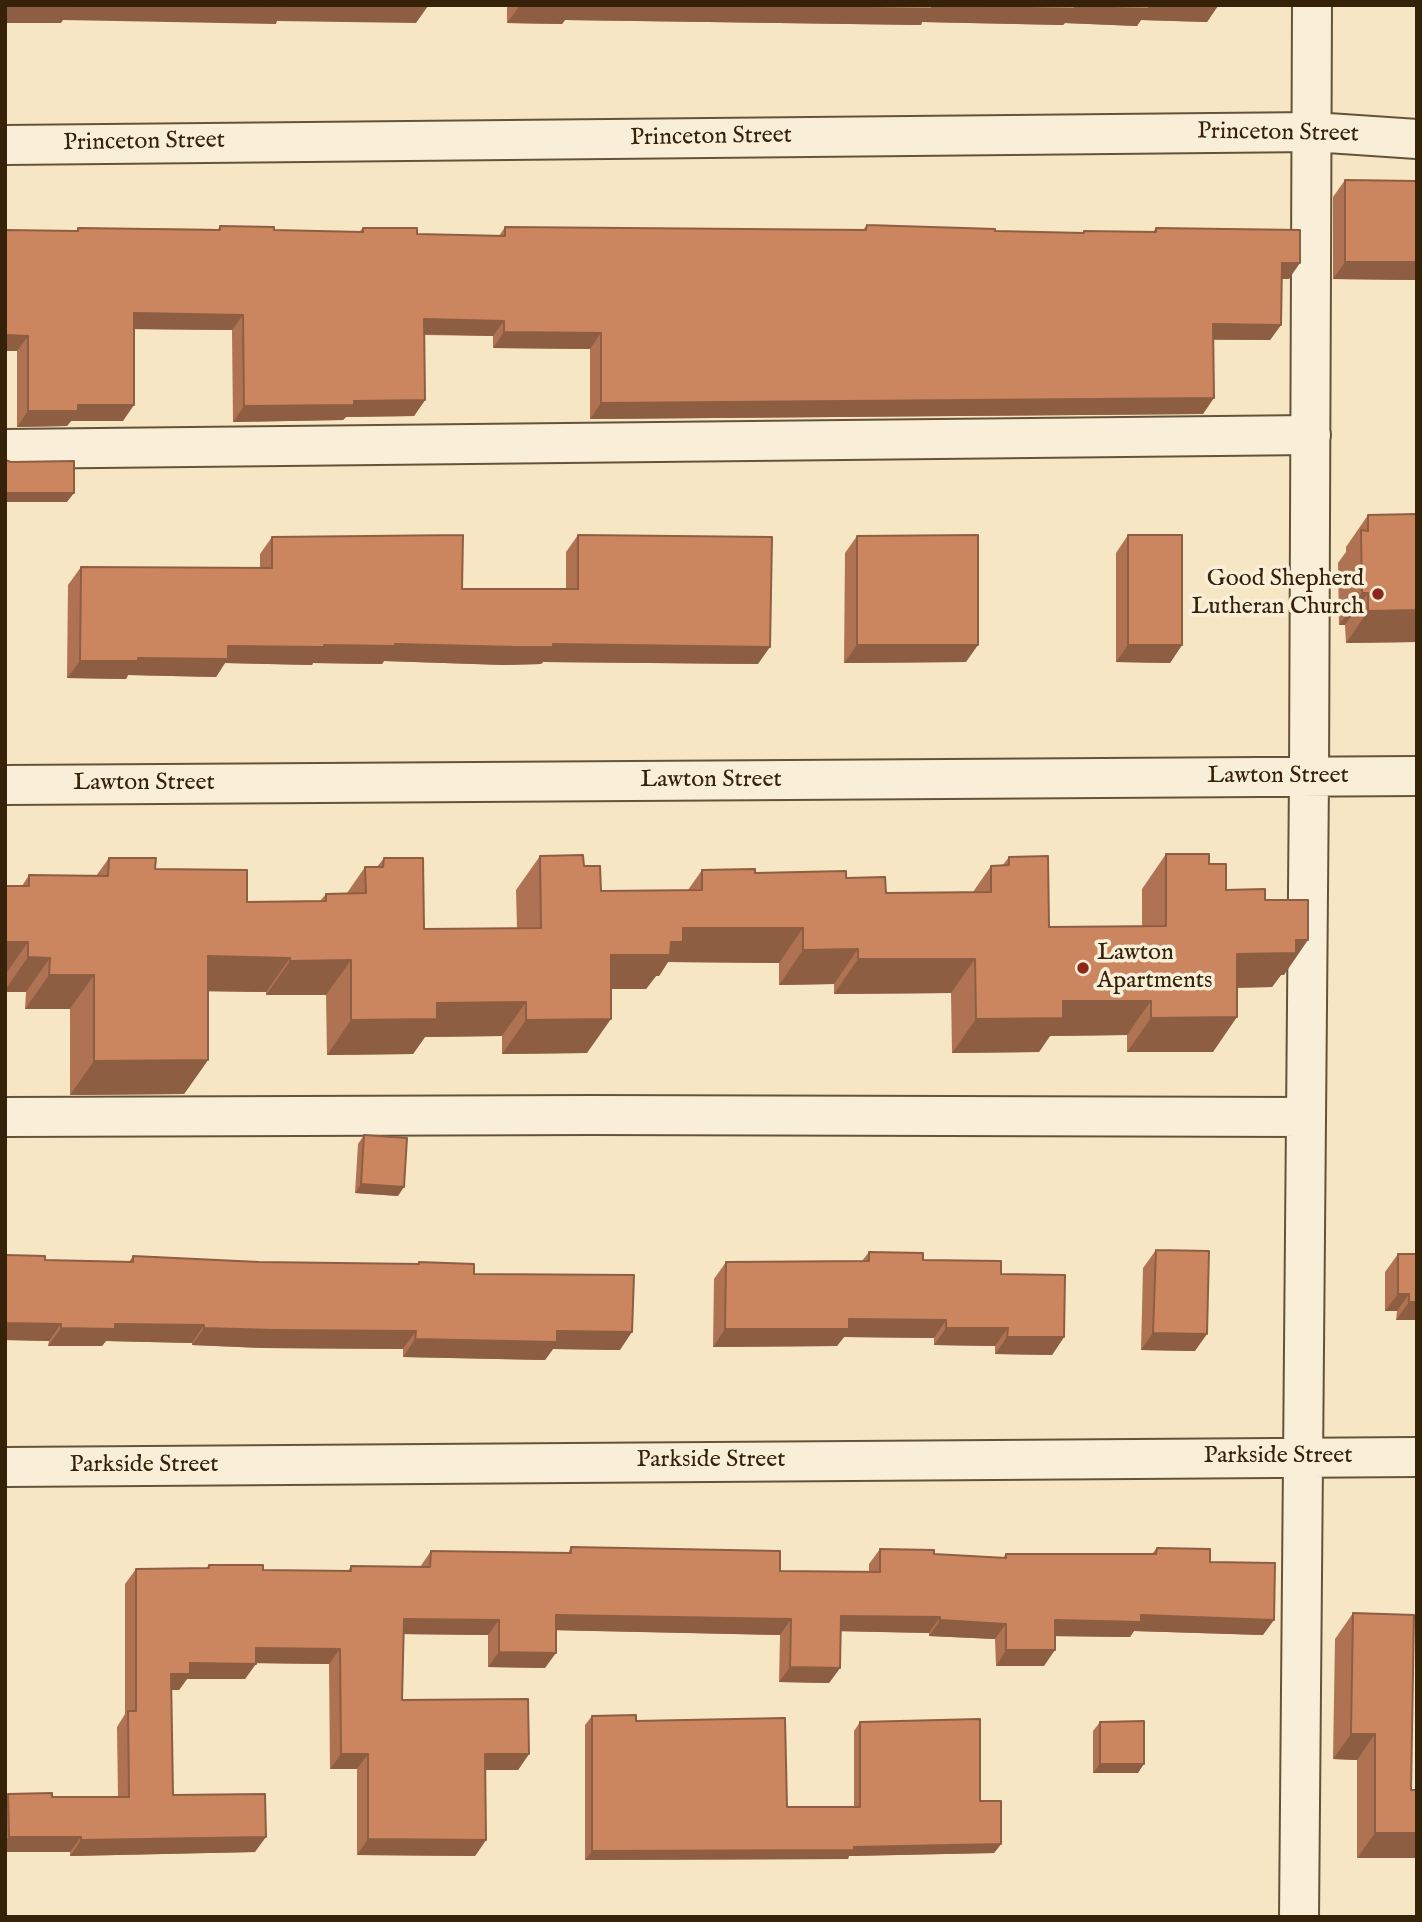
<!DOCTYPE html>
<html>
<head>
<meta charset="utf-8">
<style>
  body { margin:0 }
  #map { position:relative; width:1422px; height:1922px; overflow:hidden; background:#f6e6c4; font-family:"IM FELL English",serif }
  canvas { display:block }
  .frame { position:absolute; inset:0; border:7px solid #352209; pointer-events:none }
</style>
</head>
<body>
<div id="map">
<canvas width="1422" height="1922"></canvas>
<div class="frame"></div>
</div>
<script>
const ctx = document.querySelector('canvas').getContext('2d');
ctx.lineJoin = 'round';
const toPath = rows => new Path2D(rows.map(r => 'M' + r).join(''));
function trace(path, color, width, dash) { ctx.strokeStyle = color; ctx.lineWidth = width; ctx.lineCap = dash ? 'butt' : 'round'; ctx.setLineDash(dash || []); ctx.stroke(path); }
function fillPath(path, color) { ctx.fillStyle = color; ctx.fill(path, 'evenodd'); }
function label(font, color, halo, rows, align = 'center') {
  ctx.font = font + ' "IM FELL English",serif'; ctx.lineWidth = 7; ctx.setLineDash([]); ctx.textBaseline = 'middle'; ctx.strokeStyle = halo; ctx.fillStyle = color; for (const [text, x, y, turn = 0] of rows) {
    ctx.save(); ctx.translate(x, y); ctx.rotate((+turn || 0) * Math.PI / 180); ctx.textAlign = isNaN(turn) ? turn : align; if (halo) ctx.strokeText(text, 0, 0); ctx.fillText(text, 0, 0); ctx.restore();
  }
}
const minor = toPath([
  [5,145,1313,132,1417,139],
  [5,449,1311,435],
  [5,785,1417,776],
  [5,1117,591,1115,1305,1117],
  [5,1467,1417,1457],
  [1299,1917,1309,777,1312,5]
]);
const wall = toPath([
  [507,5,1218,5,1207,22,1141,20,1137,26,1065,23,1063,25,922,22,921,25,565,20,562,24,507,23],
  [1345,180,1415,280,1333,279,1333,197],
  [867,225,995,231,1083,233,1084,231,1153,232,1156,228,1289,279,1282,279,1281,325,1270,340,1214,340,1203,414,590,419,590,349,493,348,493,336,424,335,425,400,414,416,346,417,343,420,233,422,232,330,134,329,123,421,71,421,67,426,17,427,17,351,5,351,5,230,76,231,78,228,218,229,220,226,274,230,359,232,363,228,417,234,499,236,505,227,863,230],
  [1368,515,1417,642,1346,643,1345,625,1339,625,1338,563,1346,552,1346,547],
  [578,535,758,664,543,662,541,664,504,665,384,661,382,664,313,663,312,665,225,663,216,677,128,675,126,679,67,678,68,585,81,567,260,568,260,554,272,537,462,589,566,589,566,552],
  [1128,535,1182,645,1170,663,1116,662,1116,553],
  [857,536,966,662,844,663,845,553],
  [1166,854,1209,864,1226,890,1265,900,1284,975,1281,975,1272,987,1237,988,1213,1052,1127,1052,1127,1035,1050,1036,1039,1052,952,1053,951,993,834,994,834,984,779,985,779,963,668,962,659,976,656,976,646,989,611,989,587,1053,502,1054,502,1036,425,1037,413,1054,327,1055,326,995,266,995,266,992,208,991,208,1060,184,1094,70,1095,70,1009,25,1009,26,992,5,992,5,886,22,886,29,875,96,876,109,858,155,869,247,902,320,901,326,894,347,893,365,867,377,867,384,858,424,929,517,928,516,890,540,856,584,866,601,891,688,890,702,870,846,878,886,893,973,892,991,866,1002,866,1009,857,1049,927,1142,926,1142,889],
  [364,1135,398,1196,355,1193,358,1144],
  [1156,1250,1195,1351,1141,1350,1143,1268],
  [869,1252,923,1260,1001,1274,1064,1337,1052,1355,995,1354,995,1346,934,1345,934,1338,844,1337,837,1346,713,1347,714,1279,726,1262,862,1261],
  [1398,1254,1417,1254,1417,1320,1396,1320,1397,1311,1385,1311,1385,1272],
  [5,1255,45,1260,129,1262,133,1256,259,1262,417,1264,419,1262,474,1274,620,1350,553,1349,545,1360,403,1357,403,1349,263,1348,192,1345,192,1343,106,1341,102,1346,48,1346,49,1341,5,1340],
  [571,1547,780,1571,869,1572,869,1564,880,1549,934,1554,1003,1558,1006,1554,1152,1554,1157,1548,1210,1562,1263,1635,1134,1631,1130,1637,1055,1636,1044,1666,996,1666,995,1639,929,1636,929,1633,841,1631,840,1668,829,1683,779,1682,780,1635,556,1630,545,1668,488,1667,488,1635,403,1634,402,1700,529,1754,518,1770,485,1770,486,1840,475,1856,357,1855,357,1769,330,1769,329,1664,256,1663,245,1679,187,1679,179,1690,171,1690,173,1795,255,1852,70,1856,70,1852,5,1852,5,1798,8,1794,52,1797,118,1797,117,1727,125,1714,125,1584,136,1569,206,1568,209,1565,263,1570,348,1571,351,1566,420,1567,431,1551,568,1553],
  [1353,1613,1411,1790,1357,1858,1357,1760,1333,1759,1335,1639],
  [592,1716,636,1721,787,1807,854,1807,854,1731,860,1722,980,1801,1001,1844,994,1853,849,1856,848,1859,585,1860,585,1725],
  [1100,1722,1138,1773,1093,1773,1093,1731]
]);
const shadedWall = toPath([
  [71,5,287,5,428,6,416,23,277,21,276,24,63,20,61,23,5,23,5,7],
  [572,5,1075,7,1148,5,1218,6,1207,22,1141,20,1137,26,1065,23,1063,25,922,22,921,25,565,20,562,24,507,23,519,7],
  [1345,262,1417,262,1417,278,1415,280,1333,279],
  [1282,263,1300,263,1289,279,1271,279],
  [134,313,243,315,232,330,123,329],
  [424,319,504,321,493,336,413,334],
  [1213,324,1281,325,1270,340,1202,339],
  [504,332,601,333,590,349,493,348],
  [5,335,28,336,17,351,5,351],
  [1214,398,1203,414,590,419,601,403],
  [425,400,414,416,346,417,343,420,233,422,244,406,354,401],
  [78,405,134,405,123,421,71,421,67,426,17,427,28,411],
  [5,493,74,493,67,502,5,502],
  [1362,593,1368,593,1345,625,1339,625],
  [1417,610,1417,642,1346,643,1368,611],
  [395,644,553,644,770,647,758,664,543,662,541,664,504,665,384,661,382,664,313,663,312,665,225,663,216,677,128,675,126,679,67,678,80,661,138,658,228,646],
  [857,645,978,645,966,662,844,663],
  [1128,645,1182,645,1170,663,1116,662],
  [683,928,803,928,779,963,668,962,659,976,656,976,646,989,587,989,611,955,671,942],
  [1296,940,1308,940,1284,975,1281,975,1272,987,1212,988,1237,954],
  [5,942,28,942,5,975],
  [858,949,834,984,779,985,803,950],
  [208,956,290,958,266,992,184,991],
  [28,957,50,958,26,992,5,992,5,990],
  [858,959,975,959,951,993,834,994],
  [351,960,326,995,266,995,290,961],
  [49,975,94,975,70,1009,25,1009],
  [1063,1001,1151,1001,1127,1035,1050,1036,1039,1052,952,1053,976,1019],
  [526,1002,502,1036,425,1037,413,1054,327,1055,351,1020,437,1003],
  [1237,1017,1213,1052,1127,1052,1151,1018],
  [611,1019,587,1053,502,1054,526,1020],
  [208,1060,184,1094,70,1095,94,1061],
  [361,1184,404,1187,398,1196,355,1193],
  [1398,1294,1409,1294,1397,1311,1385,1311],
  [1409,1302,1417,1302,1417,1320,1396,1320],
  [849,1319,946,1320,934,1338,844,1337,837,1346,713,1347,725,1329],
  [5,1323,61,1324,49,1341,5,1340],
  [115,1324,204,1325,192,1343,106,1341,102,1346,48,1346,61,1328],
  [204,1328,416,1331,403,1349,263,1348,192,1345],
  [946,1328,1008,1328,995,1346,934,1345],
  [557,1331,632,1332,620,1350,553,1349,545,1360,403,1357,415,1339],
  [1153,1333,1207,1334,1195,1351,1141,1350],
  [1007,1337,1064,1337,1052,1355,995,1354],
  [556,1615,791,1619,780,1635,545,1630],
  [1141,1615,1274,1620,1263,1635,1134,1631,1130,1637,1044,1636,1055,1620],
  [841,1616,940,1617,929,1633,830,1631],
  [404,1619,499,1620,488,1635,393,1634],
  [940,1620,1006,1624,995,1639,929,1636],
  [256,1648,340,1649,329,1664,245,1663],
  [1006,1650,1055,1650,1044,1666,996,1666],
  [499,1652,556,1653,545,1668,488,1667],
  [190,1663,256,1664,245,1679,187,1679,179,1690,160,1690,171,1674],
  [790,1667,840,1668,829,1683,779,1682],
  [1351,1734,1375,1734,1357,1760,1333,1759],
  [341,1754,368,1754,357,1769,330,1769],
  [485,1754,529,1754,518,1770,474,1770],
  [1100,1764,1144,1764,1138,1773,1093,1773],
  [1375,1833,1417,1833,1417,1858,1357,1858],
  [9,1837,81,1837,70,1852,5,1852,5,1842],
  [266,1837,255,1852,70,1856,81,1840],
  [368,1839,486,1840,475,1856,357,1855],
  [1001,1844,994,1853,849,1856,848,1859,585,1860,592,1851,854,1847]
]);
const building = toPath([
  [5,5,73,5,73,6,5,7,5,5],
  [191,5,287,5,287,7,191,5],
  [365,5,428,5,428,6,365,5],
  [519,5,573,5,573,8,519,7,519,5],
  [677,5,1149,5,1149,9,1075,7,1075,9,932,6,932,9,677,5],
  [1345,180,1417,181,1417,262,1345,262,1345,180],
  [867,225,995,229,995,231,1084,233,1084,231,1156,232,1156,228,1300,230,1300,263,1282,263,1281,325,1213,324,1214,398,601,403,601,333,504,332,504,321,424,319,425,400,354,401,354,405,244,406,243,315,134,313,134,405,78,405,78,411,28,411,28,336,5,335,5,230,78,231,78,228,220,230,220,226,274,227,274,230,363,232,363,228,417,228,417,234,505,236,505,227,866,230,867,225],
  [5,460,11,462,74,461,74,493,5,493,5,460],
  [1417,514,1417,610,1368,611,1368,593,1362,593,1361,530,1368,531,1368,515,1417,514],
  [463,535,462,589,578,589,578,535,772,537,770,647,553,644,553,647,517,647,395,644,395,646,324,645,324,647,228,646,228,659,138,658,138,661,80,661,81,567,272,568,272,537,463,535],
  [978,535,978,645,857,645,857,536,978,535],
  [1128,535,1182,535,1182,645,1128,645,1128,535],
  [1166,854,1209,854,1209,864,1226,864,1226,890,1265,889,1265,900,1308,900,1308,940,1296,940,1296,953,1237,954,1237,1017,1151,1018,1151,1001,1063,1001,1063,1018,976,1019,975,959,858,959,858,949,803,950,803,928,683,928,683,942,671,942,670,955,611,955,611,1019,526,1020,526,1002,437,1003,437,1019,351,1020,351,960,290,961,290,958,208,956,208,1060,94,1061,94,975,49,975,50,958,28,957,28,942,5,942,5,886,29,886,29,875,108,876,109,858,156,858,155,869,247,870,247,902,326,901,326,894,366,893,365,867,383,867,384,858,423,858,424,929,541,928,540,856,583,855,584,866,600,866,601,891,702,890,702,870,755,869,755,873,846,871,846,878,885,877,886,893,991,892,991,866,1009,865,1009,857,1048,856,1049,927,1166,926,1166,854],
  [364,1135,407,1138,404,1187,361,1184,364,1135],
  [1156,1250,1209,1251,1207,1334,1153,1333,1156,1250],
  [869,1252,923,1253,923,1260,1001,1261,1001,1274,1065,1275,1064,1337,1007,1337,1008,1328,946,1328,946,1320,849,1319,849,1329,725,1329,726,1262,869,1261,869,1252],
  [1398,1254,1417,1254,1417,1302,1409,1302,1409,1294,1398,1294,1398,1254],
  [5,1255,45,1256,45,1260,133,1262,133,1256,259,1262,419,1264,419,1262,474,1264,474,1274,634,1275,632,1332,557,1331,557,1342,415,1339,416,1331,275,1330,204,1328,204,1325,115,1324,115,1329,61,1328,61,1324,5,1323,5,1255],
  [571,1547,780,1551,780,1571,880,1572,880,1549,934,1550,934,1554,1006,1558,1006,1554,1156,1554,1157,1548,1210,1549,1210,1562,1275,1563,1274,1620,1141,1615,1141,1622,1055,1620,1055,1650,1006,1650,1006,1624,940,1620,940,1617,841,1616,840,1668,790,1667,791,1619,556,1615,556,1653,499,1652,499,1620,404,1619,402,1700,528,1699,529,1754,485,1754,486,1840,368,1839,368,1754,341,1754,340,1649,256,1648,256,1664,190,1663,190,1674,171,1674,173,1795,265,1794,266,1837,81,1840,81,1837,9,1837,8,1794,52,1793,52,1797,129,1797,128,1711,136,1711,136,1569,209,1568,209,1565,263,1565,263,1570,351,1571,351,1566,430,1567,431,1551,571,1553,571,1547],
  [1353,1613,1414,1615,1411,1790,1417,1790,1417,1833,1375,1833,1375,1734,1351,1734,1353,1613],
  [636,1715,636,1721,785,1718,787,1807,860,1807,860,1722,980,1719,980,1801,1001,1801,1001,1844,854,1847,854,1850,592,1851,592,1716,636,1715],
  [1144,1721,1144,1764,1100,1764,1100,1722,1144,1721]
]);
const markers = [
  [1378,594,7,"#8f2418"],
  [1083,968,7,"#8f2418"]
];
const streetNames = [
  ["Princeton Street",1278,134,1],
  ["Princeton Street",711,138,-1],
  ["Princeton Street",144,143,-1],
  ["Lawton Street",1278,777],
  ["Lawton Street",711,781],
  ["Lawton Street",144,784],
  ["Parkside Street",1278,1457],
  ["Parkside Street",711,1461],
  ["Parkside Street",144,1466]
];
const poiNames = [
  ["Good Shepherd",1364,580],
  ["Lutheran Church",1364,608],
  ["Lawton",1097,954,"left"],
  ["Apartments",1097,982,"left"]
];
trace(minor, '#655338', 42);
trace(minor, '#f9efd9', 38);
fillPath(wall, '#af7353');
fillPath(shadedWall, '#8e5e43');
fillPath(building, '#cb8660');
trace(building, '#8e5e43', 2);
for (const [x, y, r, color] of markers) { const dot = new Path2D(); dot.arc(x, y, r, 0, 2 * Math.PI); ctx.fillStyle = color; ctx.fill(dot); trace(dot, '#f9efd9', 2.5); }
label('24px', '#352209', '#f9efd9', streetNames);
label('24px', '#352209', '#f9efd9', poiNames, 'right');
</script>
</body>
</html>
